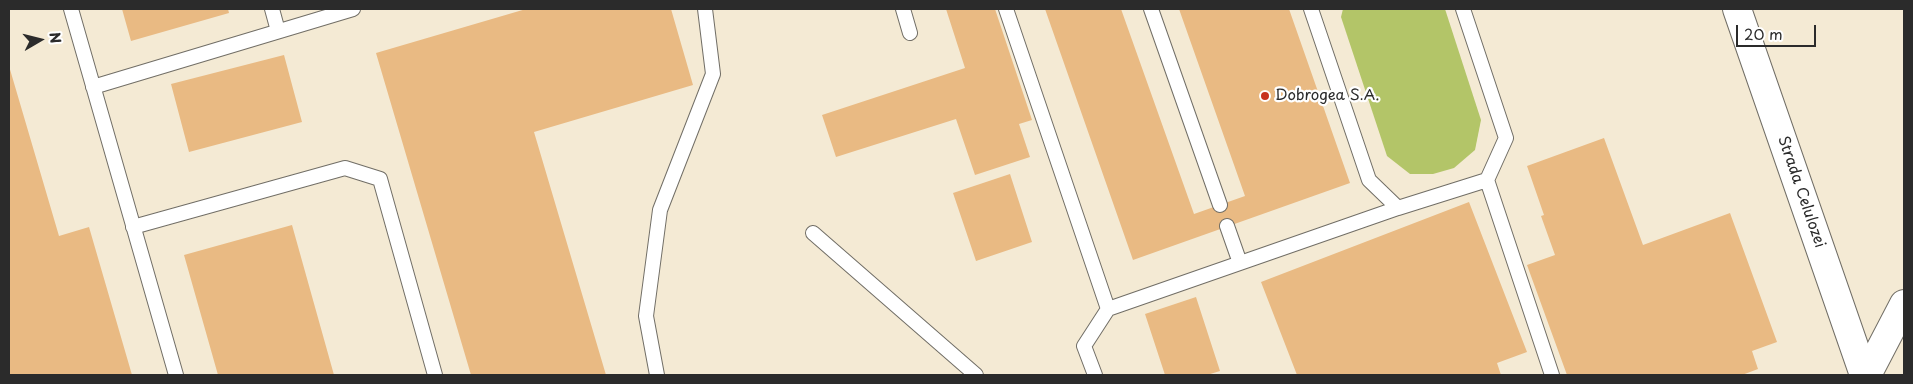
<!DOCTYPE html>
<html>
<head>
<meta charset="utf-8">
<style>
  body { margin:0 }
  #map { position:relative; width:1913px; height:384px; overflow:hidden; background:#f4ead4; font-family:"Playpen Sans",sans-serif }
  canvas { display:block }
  .frame { position:absolute; inset:0; border:10px solid #2b2b2b; pointer-events:none }
  .north { position:absolute; left:15px; top:15px; width:50px; height:50px; -webkit-text-stroke:4px #fff; paint-order:stroke; rotate:82deg; font-size:14px; font-weight:700; line-height:20px; text-align:center; color:#2b2b2b }
  .north::after { content:''; display:block; margin:auto; width:18px; height:22px; background:#2b2b2b; clip-path:polygon(50% 0,100% 100%,50% 72%,0 100%) }
  .scale { position:absolute; left:1736px; top:25px; width:80px; height:22px; box-sizing:border-box; border:2px solid #2b2b2b; border-top:0; padding-left:6px; font-size:15px; line-height:18px; white-space:nowrap; color:#2b2b2b; -webkit-text-stroke:4px #fff; paint-order:stroke }
</style>
</head>
<body>
<div id="map">
<canvas width="1913" height="384"></canvas>
<div class="frame"></div>
<div class="north">N</div>
<div class="scale">20 m</div>
</div>
<script>
const ctx = document.querySelector('canvas').getContext('2d');
ctx.lineJoin = 'round';
function fillPath(path, color) { ctx.fillStyle = color; ctx.fill(path, 'evenodd'); }
const toPath = rows => new Path2D(rows.map(r => 'M' + r).join(''));
function trace(path, color, width, dash) { ctx.strokeStyle = color; ctx.lineWidth = width; ctx.lineCap = dash ? 'butt' : 'round'; ctx.setLineDash(dash || []); ctx.stroke(path); }
function label(font, color, halo, rows, align = 'center') {
  ctx.font = font + ' "Playpen Sans",sans-serif'; ctx.lineWidth = 4.5; ctx.setLineDash([]); ctx.textBaseline = 'middle'; ctx.strokeStyle = halo; ctx.fillStyle = color; for (const [text, x, y, turn = 0] of rows) {
    ctx.save(); ctx.translate(x, y); ctx.rotate((+turn || 0) * Math.PI / 180); ctx.textAlign = isNaN(turn) ? turn : align; if (halo) ctx.strokeText(text, 0, 0); ctx.fillText(text, 0, 0); ctx.restore();
  }
}
const green = toPath([
  [1343,9,1445,9,1481,120,1475,150,1454,168,1433,174,1410,174,1387,156,1341,17]
]);
const building = toPath([
  [122,9,228,9,229,13,131,41],
  [526,9,671,9,693,85,534,132,606,375,471,375,376,53],
  [946,9,995,9,1032,120,1019,124,1030,157,975,175,956,119,836,157,822,115,965,68],
  [1045,9,1121,9,1194,214,1245,196,1179,9,1289,9,1350,183,1133,260],
  [284,55,302,122,189,152,171,84],
  [9,66,59,236,89,227,132,375,9,375],
  [1604,138,1643,245,1730,213,1777,342,1752,351,1758,369,1742,375,1567,375,1527,265,1555,255,1541,216,1544,215,1527,166],
  [1010,174,1032,242,976,261,953,193],
  [1469,202,1527,352,1497,363,1501,375,1297,375,1261,282],
  [292,225,334,375,218,375,184,255],
  [1196,297,1220,371,1207,375,1165,375,1145,314]
]);
const lane = toPath([
  [71,9,176,375],
  [272,9,278,31],
  [903,9,910,33],
  [1006,9,1108,309],
  [1151,9,1220,205],
  [1311,9,1369,180,1398,208,1487,180],
  [1463,9,1506,138,1487,180,1552,375],
  [93,87,353,9],
  [1227,226,1240,263],
  [133,227,345,168,380,179,435,375],
  [813,233,976,375],
  [657,375,646,316,660,210,713,74,705,9],
  [1095,375,1084,346,1108,309,1398,208]
]);
const secondary = toPath([
  [1737,9,1864,375]
]);
const primary = toPath([
  [1867,375,1904,304]
]);
const markers = [
  [1265,96,5,"#c8321e"]
];
const poiNames = [
  ["Dobrogea S.A.",1275,96]
];
const streetNames = [
  ["Strada Celulozei",1801,192,71]
];
fillPath(green, '#b3c568');
fillPath(building, '#e9ba83');
trace(lane, '#716e66', 16);
trace(secondary, '#716e66', 30);
trace(primary, '#716e66', 30);
trace(lane, '#fff', 14);
trace(secondary, '#fff', 28);
trace(primary, '#fff', 28);
for (const [x, y, r, color] of markers) { const dot = new Path2D(); dot.arc(x, y, r, 0, 2 * Math.PI); ctx.fillStyle = color; ctx.fill(dot); trace(dot, '#fff', 2); }
label('15px', '#2b2b2b', '#fff', poiNames, 'left');
label('15px', '#2b2b2b', '#fff', streetNames);
</script>
</body>
</html>
